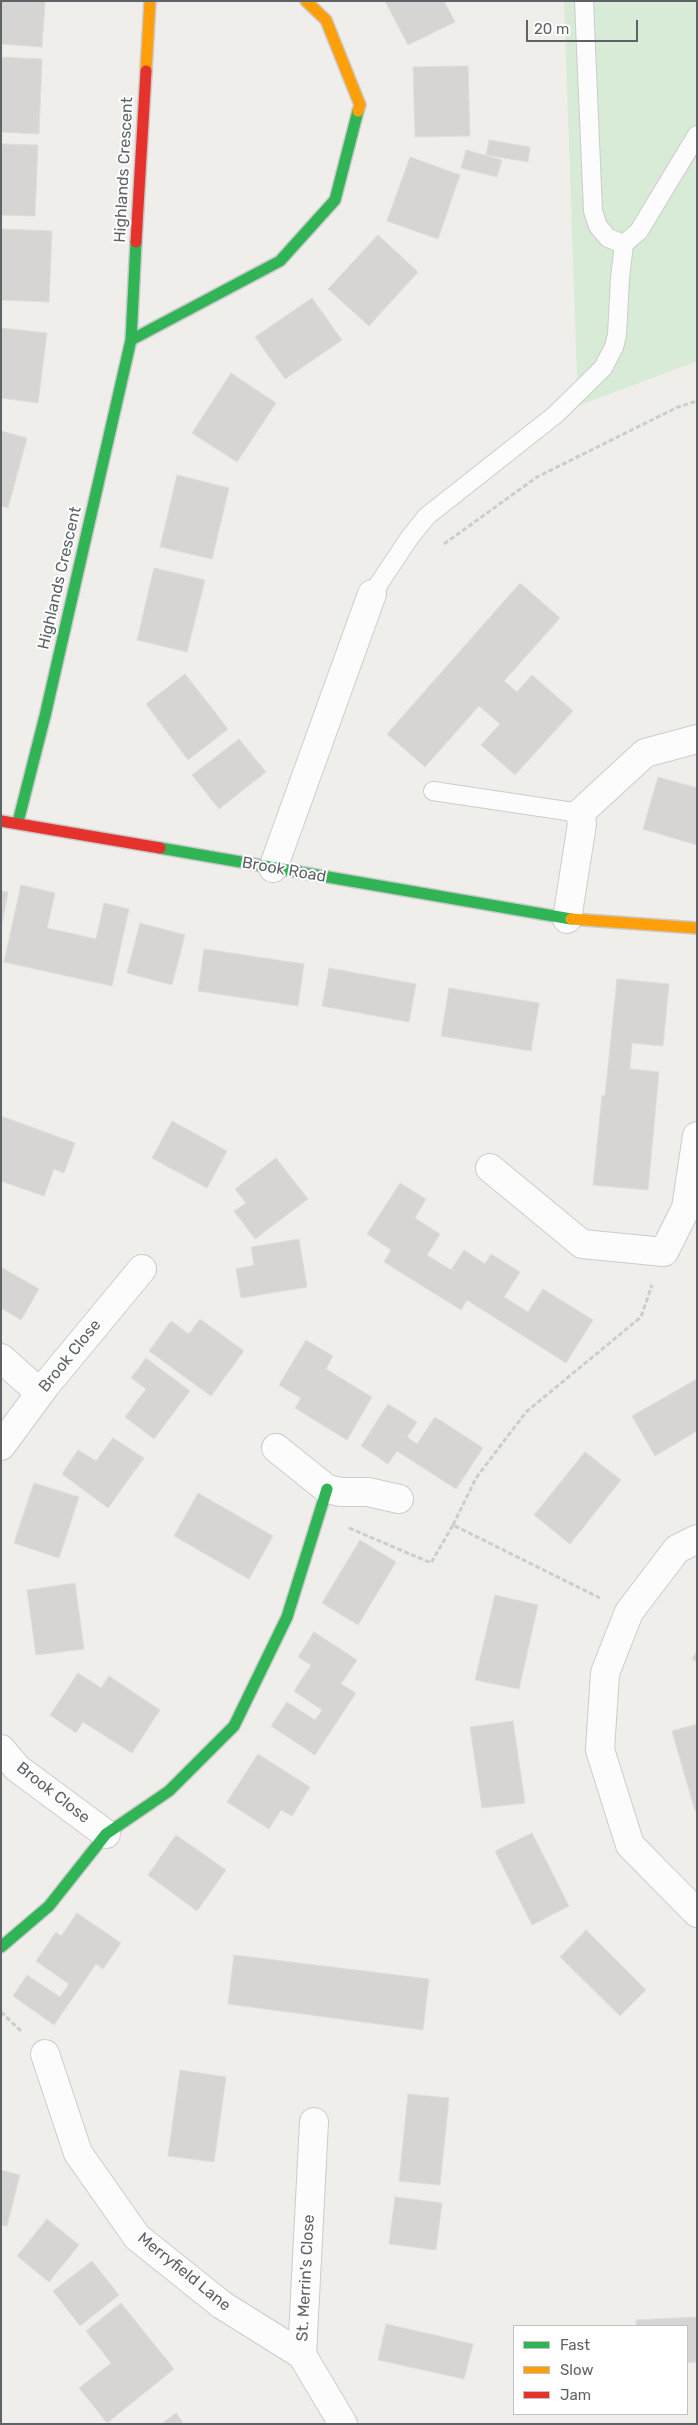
<!DOCTYPE html>
<html>
<head>
<meta charset="utf-8">
<style>
  body { margin:0 }
  #map { position:relative; width:698px; height:2425px; overflow:hidden; background:#efeeea; font-family:Rubik,sans-serif }
  canvas { display:block }
  .frame { position:absolute; inset:0; border:2px solid #5f6368; pointer-events:none }
  .legend { position:absolute; left:513px; top:2325px; width:175px; height:90px; box-sizing:border-box; background:#fff; border:1px solid #bfc1c3; margin:0; padding:6px 9px; list-style:none; font-size:15px; color:#5f6368 }
  .legend li { display:flex; align-items:center; gap:10px; height:25px }
  .legend b { width:25px; border:1px solid #bfc1c3 }
  .scale { position:absolute; left:526px; top:20px; width:112px; height:22px; box-sizing:border-box; border:2px solid #5f6368; border-top:0; padding-left:6px; font-size:15px; line-height:18px; white-space:nowrap; color:#5f6368; -webkit-text-stroke:4px #fff; paint-order:stroke }
</style>
</head>
<body>
<div id="map">
<canvas width="698" height="2425"></canvas>
<div class="frame"></div>
<ul class="legend">
<li><b style="height:6px;background:#30b455"></b>Fast</li>
<li><b style="height:6px;background:#ff9f0a"></b>Slow</li>
<li><b style="height:6px;background:#e5322d"></b>Jam</li>
</ul>
<div class="scale">20 m</div>
</div>
<script>
const ctx = document.querySelector('canvas').getContext('2d');
ctx.lineJoin = 'round';
function fillPath(path, color) { ctx.fillStyle = color; ctx.fill(path, 'evenodd'); }
const toPath = rows => new Path2D(rows.map(r => 'M' + r).join(''));
function trace(path, color, width, dash) { ctx.strokeStyle = color; ctx.lineWidth = width; ctx.lineCap = dash ? 'butt' : 'round'; ctx.setLineDash(dash || []); ctx.stroke(path); }
function label(font, color, halo, rows, align = 'center') {
  ctx.font = font + ' Rubik,sans-serif'; ctx.lineWidth = 4; ctx.setLineDash([]); ctx.textBaseline = 'middle'; ctx.strokeStyle = halo; ctx.fillStyle = color; for (const [text, x, y, turn = 0] of rows) {
    ctx.save(); ctx.translate(x, y); ctx.rotate((+turn || 0) * Math.PI / 180); ctx.textAlign = isNaN(turn) ? turn : align; if (halo) ctx.strokeText(text, 0, 0); ctx.fillText(text, 0, 0); ctx.restore();
  }
}
const green = toPath([
  [564,1,697,1,697,361,578,406]
]);
const building = toPath([
  [1,1,45,1,42,47,1,44,1,1],
  [385,1,444,1,455,22,408,45,385,1],
  [1,57,42,59,39,134,1,132,1,57],
  [468,66,470,136,415,137,413,67,468,66],
  [489,140,530,147,528,162,486,155,489,140],
  [1,144,38,145,35,216,1,215,1,144],
  [466,150,502,160,497,177,461,168,466,150],
  [410,157,460,175,438,239,387,221,410,157],
  [1,229,52,231,49,302,1,300,1,229],
  [378,235,418,272,369,326,328,289,378,235],
  [312,298,342,340,285,379,255,337,312,298],
  [1,328,47,333,38,403,1,398,1,328],
  [231,373,276,403,237,462,192,433,231,373],
  [1,431,27,438,8,508,1,506,1,431],
  [177,475,229,488,212,559,160,547,177,475],
  [154,568,205,580,187,652,137,640,154,568],
  [520,583,560,618,504,681,517,692,532,675,573,711,515,775,481,745,500,724,479,706,425,767,387,734,520,583],
  [185,674,228,729,188,760,146,704,185,674],
  [239,739,266,772,219,809,192,775,239,739],
  [658,777,697,788,697,845,643,829,658,777],
  [21,885,55,893,47,928,96,939,104,903,129,909,112,986,4,962,21,885],
  [1,891,8,892,1,929,1,891],
  [140,923,185,935,172,985,127,973,140,923],
  [204,949,304,964,298,1006,198,991,204,949],
  [329,968,416,984,409,1022,322,1006,329,968],
  [617,979,669,984,663,1046,632,1043,630,1069,659,1072,648,1190,593,1185,602,1095,605,1096,617,979],
  [449,988,539,1003,531,1051,441,1036,449,988],
  [1,1116,75,1143,64,1173,54,1169,44,1196,1,1181,1,1116],
  [172,1121,227,1151,207,1188,152,1158,172,1121],
  [276,1158,308,1199,255,1239,234,1211,246,1203,235,1189,276,1158],
  [400,1183,426,1199,415,1218,440,1234,427,1255,451,1270,464,1250,485,1264,491,1254,520,1272,504,1297,528,1312,543,1289,593,1320,566,1363,467,1300,461,1310,384,1262,391,1250,367,1234,400,1183],
  [299,1239,307,1287,241,1298,236,1269,254,1265,251,1247,299,1239],
  [1,1267,39,1289,21,1320,1,1308,1,1267],
  [200,1319,244,1351,211,1396,149,1351,171,1321,189,1334,200,1319],
  [306,1340,333,1356,326,1369,372,1397,347,1440,295,1408,301,1398,279,1385,306,1340],
  [146,1358,190,1391,154,1439,125,1417,146,1389,131,1378,146,1358],
  [697,1379,697,1431,655,1456,632,1416,697,1379],
  [388,1404,417,1422,407,1437,417,1444,435,1417,483,1448,456,1489,397,1451,388,1464,361,1446,388,1404],
  [113,1438,144,1458,108,1508,62,1474,78,1450,96,1461,113,1438],
  [585,1452,621,1480,570,1544,534,1515,585,1452],
  [34,1483,79,1497,59,1558,14,1543,34,1483],
  [198,1493,273,1536,249,1579,174,1536,198,1493],
  [360,1540,396,1562,358,1625,322,1603,360,1540],
  [75,1583,84,1649,36,1655,27,1590,75,1583],
  [495,1595,538,1605,519,1689,475,1680,495,1595],
  [314,1632,357,1660,341,1684,356,1693,315,1755,271,1726,287,1702,315,1720,322,1710,294,1691,311,1665,298,1657,314,1632],
  [697,1651,697,1662,692,1659,697,1651],
  [78,1673,101,1688,109,1676,160,1710,132,1753,83,1722,76,1733,50,1715,78,1673],
  [513,1721,525,1803,482,1808,470,1727,513,1721],
  [697,1724,697,1810,695,1811,672,1731,697,1724],
  [258,1754,310,1787,292,1816,281,1810,269,1829,227,1802,258,1754],
  [532,1833,569,1906,532,1925,495,1851,532,1833],
  [176,1835,226,1870,197,1911,148,1875,176,1835],
  [77,1913,121,1943,103,1969,96,1964,54,2025,13,1996,27,1975,60,1997,69,1984,36,1961,56,1932,61,1936,77,1913],
  [586,1930,646,1990,620,2016,560,1957,586,1930],
  [234,1955,429,1979,423,2030,228,2004,234,1955],
  [180,2070,226,2077,214,2162,168,2156,180,2070],
  [408,2094,449,2098,440,2185,399,2181,408,2094],
  [1,2170,20,2175,7,2226,1,2225,1,2170],
  [395,2197,442,2203,436,2250,389,2244,395,2197],
  [47,2219,79,2245,49,2282,17,2256,47,2219],
  [92,2261,119,2295,80,2326,53,2291,92,2261],
  [121,2303,174,2369,107,2423,79,2388,111,2363,86,2331,121,2303],
  [697,2317,697,2362,687,2363,687,2326,636,2326,636,2320,697,2317],
  [386,2324,473,2344,464,2379,378,2360,386,2324],
  [176,2413,184,2424,161,2424,176,2413]
]);
const path = toPath([
  [444,544,537,477,678,407,697,401],
  [453,1525,476,1478,526,1412,641,1317,652,1285],
  [349,1528,431,1563,453,1525,600,1598],
  [1,2012,21,2031]
]);
const lane = toPath([
  [584,1,593,211,598,226,608,238,624,244],
  [372,594,410,537,427,516,555,415,603,368,614,347,617,335,620,278,624,244,639,231,697,135],
  [433,791,580,813]
]);
const street = toPath([
  [273,868,372,594],
  [567,919,582,824,580,813,645,753,697,739],
  [490,1168,582,1244,664,1252,686,1208,697,1136],
  [1,1358,40,1393],
  [1,1446,46,1385,142,1269],
  [276,1448,327,1489,341,1492,368,1492,399,1499],
  [697,1539,677,1549,629,1612,605,1673,600,1750,630,1845,697,1913],
  [1,1749,17,1768,106,1834],
  [45,2054,78,2153,137,2237,222,2305,302,2355],
  [314,2122,302,2355,343,2424]
]);
const fast = toPath([
  [131,340,280,261,335,200,358,111],
  [18,822,45,716,131,340,136,242],
  [160,848,571,919],
  [1,1947,49,1906,106,1834,169,1791,234,1726,287,1617,327,1489]
]);
const slow = toPath([
  [306,1,326,20,360,105,358,111],
  [146,71,150,1],
  [571,919,697,928]
]);
const jam = toPath([
  [136,242,146,71],
  [1,821,160,848]
]);
const streetNames = [
  ["Highlands Crescent",124,170,-87],
  ["Highlands Crescent",60,578,-77],
  ["Brook Road",284,870,10],
  ["Brook Close",70,1356,-51],
  ["Brook Close",53,1793,38],
  ["Merryfield Lane",184,2272,39],
  ["St. Merrin's Close",306,2278,-87]
];
fillPath(green, '#d8ebd6');
fillPath(building, '#d6d5d3');
trace(building, '#deddd9', 1);
trace(lane, '#cbcccc', 20);
trace(street, '#cbcccc', 30);
trace(fast, '#cacacb', 14);
trace(slow, '#cacacb', 14);
trace(jam, '#cacacb', 14);
trace(path, '#cacfcc', 3, [5, 2.5]);
trace(lane, '#fdfcfc', 18);
trace(street, '#fdfcfc', 28);
trace(fast, '#30b455', 11);
trace(slow, '#ff9f0a', 11);
trace(jam, '#e5322d', 11);
label('16px', '#5f6368', '#fff', streetNames);
</script>
</body>
</html>
